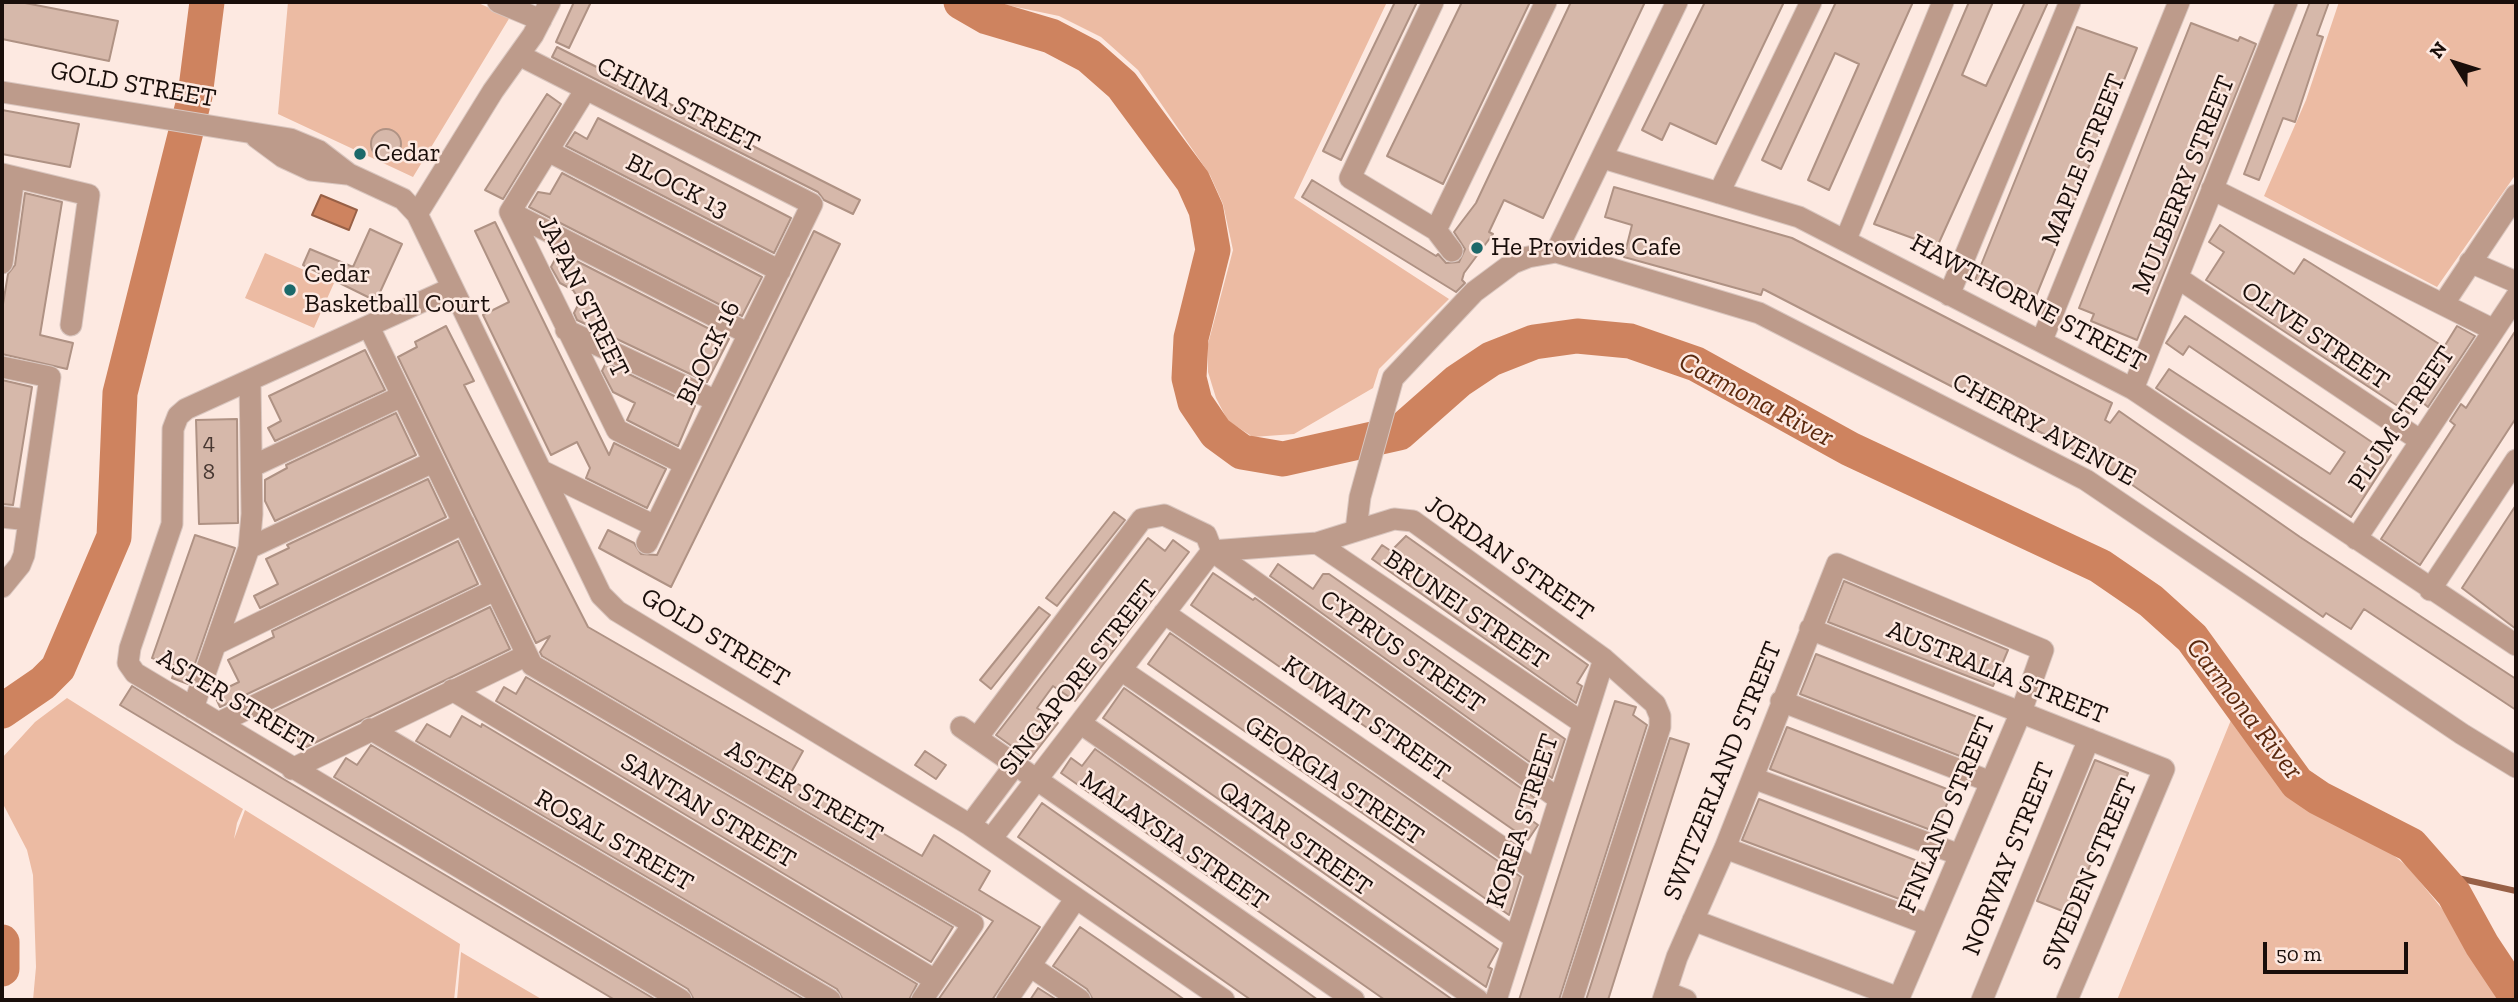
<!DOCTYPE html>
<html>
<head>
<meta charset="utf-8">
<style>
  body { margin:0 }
  #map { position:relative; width:2518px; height:1002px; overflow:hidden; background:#fde9e1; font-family:"Zilla Slab",serif }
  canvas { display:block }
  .frame { position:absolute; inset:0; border:4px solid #190e0a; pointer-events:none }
  .north { position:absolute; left:2420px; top:28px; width:70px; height:70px; -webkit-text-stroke:5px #fde9e1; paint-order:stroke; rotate:308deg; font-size:19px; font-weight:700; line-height:28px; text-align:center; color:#190e0a }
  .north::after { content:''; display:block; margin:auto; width:24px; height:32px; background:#190e0a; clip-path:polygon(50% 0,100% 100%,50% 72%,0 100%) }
  .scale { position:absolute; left:2263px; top:942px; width:145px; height:32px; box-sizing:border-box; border:4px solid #190e0a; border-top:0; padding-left:9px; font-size:21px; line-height:24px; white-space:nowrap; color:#190e0a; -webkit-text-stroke:5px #fde9e1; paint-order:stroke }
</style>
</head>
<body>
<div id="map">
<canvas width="2518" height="1002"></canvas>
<div class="frame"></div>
<div class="north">N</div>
<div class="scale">50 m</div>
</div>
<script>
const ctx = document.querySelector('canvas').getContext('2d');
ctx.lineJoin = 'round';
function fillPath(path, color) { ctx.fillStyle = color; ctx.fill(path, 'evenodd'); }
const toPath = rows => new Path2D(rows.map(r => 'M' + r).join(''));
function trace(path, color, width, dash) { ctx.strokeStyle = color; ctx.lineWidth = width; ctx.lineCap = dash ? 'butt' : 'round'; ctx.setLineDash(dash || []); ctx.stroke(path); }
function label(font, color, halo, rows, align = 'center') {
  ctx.font = font + ' "Zilla Slab",serif'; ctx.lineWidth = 5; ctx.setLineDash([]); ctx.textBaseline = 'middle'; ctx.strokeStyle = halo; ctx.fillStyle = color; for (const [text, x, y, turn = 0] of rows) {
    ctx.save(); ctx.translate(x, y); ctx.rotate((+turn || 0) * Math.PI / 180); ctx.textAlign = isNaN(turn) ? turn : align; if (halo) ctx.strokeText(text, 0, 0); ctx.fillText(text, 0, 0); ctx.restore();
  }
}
const green = toPath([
  [288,2,476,2,510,17,413,177,278,114],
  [992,2,1387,2,1294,198,1449,299,1379,369,1373,388,1294,434,1253,437,1228,421,1216,398,1208,372,1208,344,1233,250,1223,204,1210,175,1138,70,1101,37,1059,16],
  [2339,2,2516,2,2516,174,2437,287,2264,196,2306,100],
  [265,253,334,283,314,328,245,298],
  [67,698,243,809,237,823,234,839,245,810,460,944,454,1000,33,1000,36,967,33,875,27,850,2,802,2,758,35,722],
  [2231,720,2288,790,2314,809,2386,849,2408,867,2452,921,2467,953,2499,1000,2117,1000],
  [461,952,543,1000,457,1000]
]);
const water = toPath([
  [321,195,357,210,349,230,312,215,321,195]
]);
const stream = toPath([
  [2435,873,2516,891]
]);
const river = toPath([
  [961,2,987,17,1051,36,1089,56,1122,85,1193,181,1206,210,1213,250,1191,338,1189,378,1195,402,1216,433,1242,452,1283,459,1399,433,1458,381,1491,359,1534,342,1577,336,1630,341,1696,364,1850,449,2100,566,2151,601,2192,638,2297,783,2319,798,2411,845,2454,894,2482,945,2516,996],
  [2,711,43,683,58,668,114,537,120,393,195,96,207,2],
  [2,942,2,969]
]);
const building = toPath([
  [2,2,20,2,118,21,109,61,2,39,2,2],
  [574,2,591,2,569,48,556,42,574,2],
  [1395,2,1417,2,1341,160,1323,151,1395,2],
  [1462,2,1530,2,1443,184,1387,156,1462,2],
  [1571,2,1645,2,1543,218,1504,200,1489,232,1493,234,1464,273,1462,280,1465,283,1456,292,1302,197,1312,180,1436,256,1438,254,1446,263,1459,262,1465,249,1454,232,1476,203,1571,2],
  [1705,2,1784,2,1716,144,1670,123,1662,140,1642,130,1705,2],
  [1836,2,1913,2,1829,190,1808,180,1859,64,1835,53,1781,169,1762,160,1836,2],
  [1969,2,1993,2,1962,75,1986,86,2025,2,2048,2,1937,247,1874,224,1969,2],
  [2310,2,2329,2,2317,35,2323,37,2295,122,2283,118,2259,180,2244,174,2310,2],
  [2191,23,2238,41,2240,37,2256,44,2137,340,2091,321,2094,314,2079,308,2191,23],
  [2077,27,2137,48,2034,301,1994,284,1993,287,1975,280,2077,27],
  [557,47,860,200,853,214,824,200,818,192,552,57,557,47],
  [547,94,561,104,503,199,485,190,547,94],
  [2,110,79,124,70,167,2,154,2,110],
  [598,118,791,218,774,253,566,146,575,132,587,139,598,118],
  '371 144a15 15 0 1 1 30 0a15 15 0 1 1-30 0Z',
  [562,173,762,277,742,316,529,207,538,192,550,194,562,173],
  [1614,187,1792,238,2112,403,2105,420,2110,423,2119,411,2300,537,2516,679,2516,710,2364,609,2351,629,2326,613,2323,617,2102,464,1763,289,1761,295,1624,257,1632,225,1605,217,1614,187],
  [25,193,62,202,40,335,73,343,67,369,2,354,2,310,8,274,15,265,25,193],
  [495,222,609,455,614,443,666,469,647,508,586,478,590,468,577,442,551,455,483,315,509,302,475,231,495,222],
  [2220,225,2294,274,2304,259,2444,347,2457,326,2475,336,2428,407,2422,402,2413,416,2206,280,2224,252,2209,242,2220,225],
  [370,229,402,244,376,301,303,265,310,249,353,267,370,229],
  [814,231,840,244,671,587,599,548,608,530,634,543,641,554,657,555,814,231],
  [559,252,729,339,707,382,577,320,574,313,580,301,573,290,560,283,551,267,559,252],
  [2185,316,2391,455,2351,517,2156,388,2169,369,2330,474,2345,452,2189,346,2183,355,2166,343,2185,316],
  [446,326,474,381,464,385,588,627,803,751,788,778,798,784,922,856,934,835,990,871,979,890,1040,927,992,1000,938,1000,993,921,542,656,540,652,550,636,536,643,398,357,417,347,415,342,446,326],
  [2516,330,2516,418,2420,565,2381,539,2455,425,2450,421,2461,404,2466,408,2516,330],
  [365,350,385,390,275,441,268,428,281,421,269,396,365,350],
  [606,363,695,406,678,446,627,420,635,403,613,392,602,371,606,363],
  [2,380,32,387,13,505,2,504,2,380],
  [396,413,416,455,275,521,265,501,265,480,287,468,286,465,396,413],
  [237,419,238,523,199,524,196,420,237,419],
  [428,479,446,517,260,608,254,596,278,584,266,559,289,548,287,545,428,479],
  [2516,505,2516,629,2462,588,2516,505],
  [1114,512,1125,520,1057,606,1046,598,1114,512],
  [195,535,235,548,188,684,172,678,176,666,152,658,195,535],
  [1406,536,1588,665,1577,683,1582,686,1576,703,1372,559,1382,545,1391,551,1406,536],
  [1148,538,1165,551,1173,540,1189,552,1075,701,1053,686,1037,708,1058,723,1030,759,996,735,1148,538],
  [458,541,478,584,220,707,214,694,239,682,228,660,274,637,272,631,458,541],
  [1278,564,1313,589,1323,574,1329,574,1565,739,1552,778,1270,576,1278,564],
  [1213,573,1253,600,1255,598,1539,801,1527,817,1538,825,1528,840,1191,605,1213,573],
  [1844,581,2008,650,1993,686,1828,622,1844,581],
  [490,607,510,649,302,749,293,730,281,736,270,713,490,607],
  [1039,607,1050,615,991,689,980,680,1039,607],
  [1170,633,1521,877,1509,915,1148,664,1170,633],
  [1816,654,1980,718,1965,758,1800,694,1816,654],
  [526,677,953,927,931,962,496,701,504,687,516,694,526,677],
  [132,686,285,780,656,1000,615,1000,155,726,120,705,132,686],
  [1124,688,1498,949,1488,967,1492,969,1486,987,1103,718,1124,688],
  [1615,701,1636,707,1633,715,1647,725,1559,1000,1519,1000,1615,701],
  [462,716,481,727,482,724,917,984,909,1000,843,1000,837,989,416,741,427,724,450,737,462,716],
  [1787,727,1952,791,1936,832,1770,769,1787,727],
  [1670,738,1689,744,1608,1000,1586,1000,1670,738],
  [371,745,805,1000,694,1000,688,989,334,777,346,758,357,765,371,745],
  [1095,749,1375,945,1453,1000,1385,1000,1061,773,1071,758,1082,766,1095,749],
  [925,751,946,765,936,779,915,765,925,751],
  [2095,760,2128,773,2070,914,2037,901,2095,760],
  [1759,799,1925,864,1910,903,1742,840,1759,799],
  [1042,803,1163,888,1318,1000,1251,1000,1051,860,1018,837,1042,803],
  [1080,927,1102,942,1185,1000,1093,1000,1087,989,1053,966,1080,927],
  [1038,988,1057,1000,1030,1000,1038,988]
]);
const minor = toPath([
  [498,2,541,20],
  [1433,2,1350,178,1436,230,1452,251],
  [519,55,812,204,647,543],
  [586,89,510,212,617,430,685,464],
  [2,92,290,139,319,151,349,174,403,199,417,214,601,595,617,611,970,825,1224,1000],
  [256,137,283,157,311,170,347,174],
  [548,151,780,271],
  [1603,158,1799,217,2133,389,2516,645],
  [2,174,89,195,71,325],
  [2212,189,2494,330],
  [1719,193,1811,2],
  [510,212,749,334],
  [417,214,493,91,533,35,550,2],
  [1436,230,1546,2],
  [1846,239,1943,2],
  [1556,252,1677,2],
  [2470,262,2516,282],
  [2,263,14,177],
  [2178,278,2421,441],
  [452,288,186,409,178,416,173,429,172,524,130,648,128,663,135,673,681,1000],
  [1949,295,2070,2],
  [2444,303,2516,195],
  [369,327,532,665,973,924,922,1000],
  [566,330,716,401],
  [2042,340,2179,2],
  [2,367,50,377,24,555,20,565,2,587],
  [2133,389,2287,2],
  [253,466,400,397],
  [542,471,655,526],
  [2,517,29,520],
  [1356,530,1360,497,1393,378,1474,292,1513,263,1528,257,1556,252,1759,313,2086,480,2462,734,2516,767],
  [2356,539,2516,297],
  [1317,543,1583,723],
  [249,548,433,462],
  [1212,551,1317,543,1394,519,1413,521,1604,659,1655,704,1660,716,1660,727,1572,1000],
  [1212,551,1559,799],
  [2430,590,2516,460],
  [1164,613,1536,871],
  [1810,629,2164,769,2067,1000],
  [216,644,464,523],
  [1121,670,1515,938],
  [452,690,935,980],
  [1781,701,1991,782],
  [193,708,249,548,252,514,250,381],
  [218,723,495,590],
  [1080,723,1478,1000],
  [961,727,1354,1000],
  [370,729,830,1000],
  [977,738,1142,519,1164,515,1206,535,1212,551],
  [292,769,525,656],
  [1753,778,1960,855],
  [970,825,1015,765],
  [991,839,1212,551],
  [1725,848,1930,925],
  [1693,920,1899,998],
  [1030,966,1080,1000],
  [1666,992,1686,1000],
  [1007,1000,1076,898],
  [1496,1000,1604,659],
  [1663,1000,1677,957,1725,848,1837,564,2043,650,2021,712,1898,1000],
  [1982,1000,2089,739]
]);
const markers = [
  [360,154,7,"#1c696a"],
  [1477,248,7,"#1c696a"],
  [290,290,7,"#1c696a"]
];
const numberNames = [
  ["4",209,442],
  ["8",209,472]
];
const streetNames = [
  ["GOLD STREET",133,85,10],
  ["CHINA STREET",678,105,27],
  ["MAPLE STREET",2084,160,-68],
  ["MULBERRY STREET",2184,185,-68],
  ["BLOCK 13",677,186,27],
  ["JAPAN STREET",583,297,64],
  ["HAWTHORNE STREET",2028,303,28],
  ["OLIVE STREET",2315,336,34],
  ["BLOCK 16",709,353,-64],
  ["PLUM STREET",2402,419,-56],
  ["CHERRY AVENUE",2044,430,29],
  ["JORDAN STREET",1509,559,35],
  ["BRUNEI STREET",1466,610,34],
  ["GOLD STREET",715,638,31],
  ["CYPRUS STREET",1402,652,35],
  ["AUSTRALIA STREET",1997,673,22],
  ["SINGAPORE STREET",1079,678,-52],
  ["ASTER STREET",235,701,31],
  ["KUWAIT STREET",1366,719,35],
  ["SWITZERLAND STREET",1723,771,-68],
  ["GEORGIA STREET",1334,781,34],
  ["ASTER STREET",804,792,30],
  ["SANTAN STREET",708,811,31],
  ["FINLAND STREET",1947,815,-67],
  ["KOREA STREET",1523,821,-72],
  ["QATAR STREET",1295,839,35],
  ["ROSAL STREET",614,841,30],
  ["MALAYSIA STREET",1174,841,35],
  ["NORWAY STREET",2009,859,-68],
  ["SWEDEN STREET",2090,874,-67]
];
const poiNames = [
  ["Cedar",374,154],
  ["He Provides Cafe",1491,248],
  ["Cedar",304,275],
  ["Basketball Court",304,305]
];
const waterNames = [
  ["Carmona River",1756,400,28],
  ["Carmona River",2244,709,52]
];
fillPath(green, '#ecbba3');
fillPath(water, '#ce835f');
trace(water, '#986046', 2);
trace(stream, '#986046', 6);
trace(river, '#ce835f', 35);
fillPath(building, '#d6b8aa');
trace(building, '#af9284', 2);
trace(minor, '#d9c6bf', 23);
trace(minor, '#bd9b8b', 21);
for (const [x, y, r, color] of markers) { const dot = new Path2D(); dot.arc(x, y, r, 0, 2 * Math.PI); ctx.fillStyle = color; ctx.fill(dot); trace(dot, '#fde9e1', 2.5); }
label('23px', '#483832', null, numberNames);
label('26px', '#190e0a', '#fde9e1', streetNames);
label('26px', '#190e0a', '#fde9e1', poiNames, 'left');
label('italic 28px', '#5a290e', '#fde9e1', waterNames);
</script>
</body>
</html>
